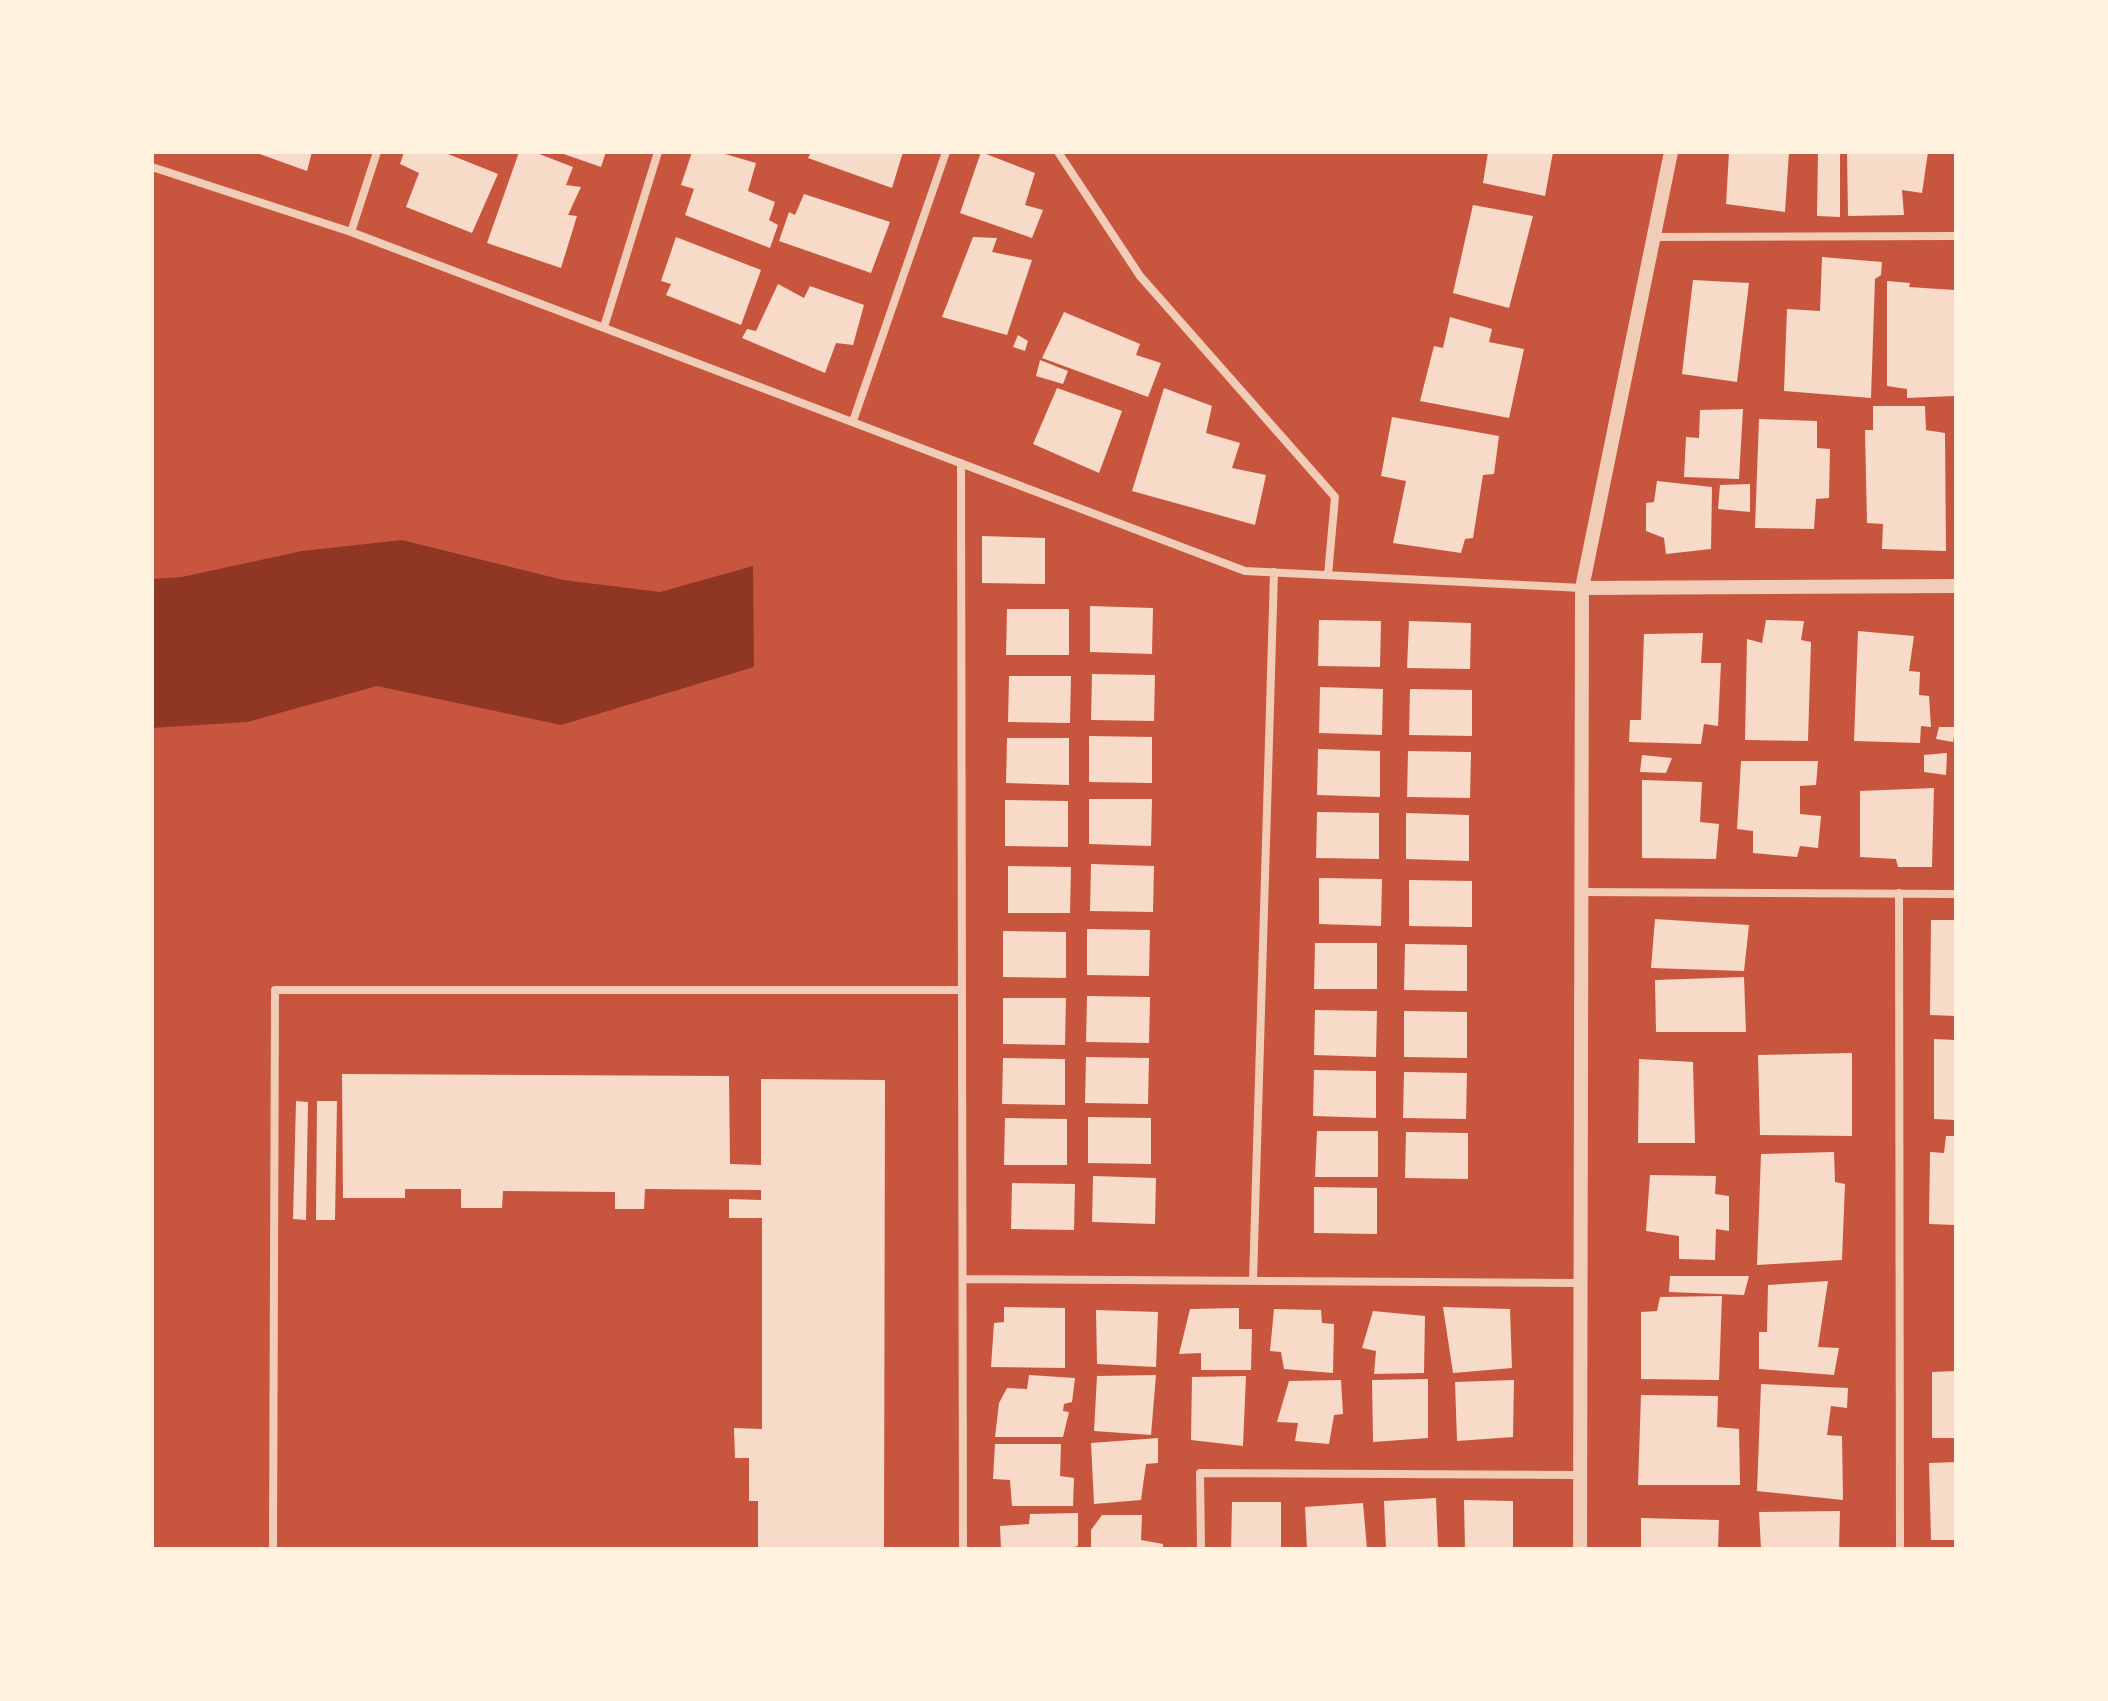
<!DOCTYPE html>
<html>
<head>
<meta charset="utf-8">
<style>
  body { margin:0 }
  #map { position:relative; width:2108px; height:1701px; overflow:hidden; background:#c8553d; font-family:Jost,sans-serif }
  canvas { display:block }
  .frame { position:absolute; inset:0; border:154px solid #fff3e0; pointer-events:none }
</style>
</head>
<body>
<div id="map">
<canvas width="2108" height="1701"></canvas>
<div class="frame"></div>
</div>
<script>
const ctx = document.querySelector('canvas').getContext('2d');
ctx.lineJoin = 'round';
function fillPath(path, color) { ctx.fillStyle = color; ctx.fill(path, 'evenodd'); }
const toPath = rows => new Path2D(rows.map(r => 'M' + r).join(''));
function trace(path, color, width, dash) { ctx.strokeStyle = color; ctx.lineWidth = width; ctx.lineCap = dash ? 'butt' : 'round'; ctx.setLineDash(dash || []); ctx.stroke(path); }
const water = toPath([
  [402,540,563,580,660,592,753,566,754,667,561,725,377,686,247,722,152,728,152,579,182,577,302,551]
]);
const building = toPath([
  [254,152,312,152,307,171],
  [404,152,443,152,498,174,472,233,406,207,419,173,400,164],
  [519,152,534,152,573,167,566,185,581,187,568,215,577,216,561,268,487,243],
  [558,152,606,152,601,167],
  [692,152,718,152,756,163,748,191,775,202,769,220,778,225,770,248,685,215,694,189,681,185],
  [811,152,903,152,892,188,808,158],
  [981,152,1035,173,1025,205,1043,210,1032,238,960,213],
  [1488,152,1553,152,1545,196,1483,183],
  [1729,152,1789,152,1785,212,1726,204],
  [1818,152,1840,152,1840,217,1817,216],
  [1847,152,1928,152,1922,193,1902,190,1904,215,1848,216],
  [804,194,890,222,871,273,779,241,789,212,795,215],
  [1473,205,1533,216,1509,308,1453,293],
  [676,237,761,270,741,325,666,295,671,284,661,281],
  [973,237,997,238,992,252,1032,260,1007,335,942,317],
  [1822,257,1882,262,1881,275,1875,279,1871,398,1784,391,1787,309,1820,311],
  [1693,280,1749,283,1737,382,1682,374],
  [1887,281,1910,283,1909,287,1954,290,1956,393,1954,396,1907,398,1907,389,1887,386],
  [778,284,804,298,810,286,864,305,853,345,836,343,825,373,742,338,747,329,756,331],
  [1064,312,1140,344,1136,355,1161,363,1148,397,1042,358],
  [1450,317,1492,329,1489,342,1524,349,1509,418,1420,401,1434,346,1443,348],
  [1018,335,1028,341,1025,351,1013,347],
  [1040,360,1068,371,1063,384,1036,376],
  [1057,388,1122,411,1099,473,1033,444],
  [1164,388,1212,406,1206,433,1240,443,1232,468,1266,475,1255,525,1132,491],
  [1873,406,1925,406,1926,430,1945,433,1946,551,1882,549,1883,524,1867,523,1865,430,1873,430],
  [1743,409,1739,479,1684,477,1686,437,1699,438,1700,410],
  [1392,417,1499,436,1494,474,1483,475,1473,538,1465,539,1461,553,1393,543,1406,481,1381,476],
  [1759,419,1817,421,1817,448,1830,449,1829,498,1816,499,1814,529,1755,528],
  [1657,481,1712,487,1711,549,1666,554,1664,538,1646,531,1646,503,1654,502],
  [1750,484,1750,512,1718,509,1720,485],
  [982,536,1045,538,1045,584,982,583],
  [1090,606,1153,608,1152,654,1090,652],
  [1007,609,1069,609,1069,655,1006,655],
  [1319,620,1381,621,1380,667,1318,666],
  [1766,620,1804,621,1801,640,1811,642,1808,741,1745,740,1747,639,1762,643],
  [1409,621,1471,623,1470,669,1407,668],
  [1858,631,1914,636,1909,671,1920,672,1919,695,1929,696,1931,727,1921,726,1920,743,1854,741],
  [1703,633,1701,663,1721,663,1718,726,1704,724,1701,744,1629,742,1630,720,1641,720,1644,634],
  [1092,674,1155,675,1154,721,1091,720],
  [1009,676,1071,676,1070,723,1008,722],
  [1320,687,1383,689,1382,735,1319,733],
  [1410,689,1472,690,1472,736,1409,735],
  [1939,727,1956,727,1953,742,1936,739],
  [1089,736,1152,737,1152,783,1089,782],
  [1007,738,1069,738,1069,785,1006,783],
  [1318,749,1380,751,1380,797,1317,795],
  [1408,751,1471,752,1470,798,1407,797],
  [1947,753,1946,775,1924,772,1924,755],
  [1642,755,1672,758,1666,773,1640,772],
  [1741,761,1818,761,1816,785,1800,786,1800,814,1821,816,1818,848,1800,846,1797,857,1753,853,1753,831,1737,829],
  [1642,780,1702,782,1700,822,1719,824,1716,859,1642,858],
  [1934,788,1932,867,1898,867,1896,859,1860,857,1860,791],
  [1089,799,1152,799,1151,846,1089,844],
  [1005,800,1068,801,1068,847,1005,846],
  [1317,812,1379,813,1379,859,1316,858],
  [1406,813,1469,815,1469,861,1406,859],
  [1091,864,1154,866,1153,912,1090,911],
  [1008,866,1071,867,1070,913,1008,913],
  [1319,878,1382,879,1381,926,1319,924],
  [1409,880,1472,881,1472,927,1409,926],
  [1655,919,1749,925,1744,971,1651,968],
  [1931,920,1956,920,1956,1016,1930,1015],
  [1087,929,1150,930,1149,976,1087,975],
  [1003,931,1066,932,1066,978,1003,977],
  [1315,943,1377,943,1377,989,1314,989],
  [1405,944,1467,945,1467,991,1404,990],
  [1744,977,1746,1032,1656,1032,1655,980],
  [1087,996,1150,997,1149,1043,1086,1042],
  [1003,998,1066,998,1065,1045,1003,1044],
  [1315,1010,1377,1011,1376,1057,1314,1055],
  [1404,1011,1467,1012,1467,1058,1404,1057],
  [1934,1039,1956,1040,1956,1120,1934,1119],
  [1852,1053,1852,1136,1760,1135,1758,1055],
  [1086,1057,1149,1058,1148,1104,1085,1103],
  [1003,1058,1065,1059,1065,1105,1002,1104],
  [1639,1059,1693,1062,1695,1143,1638,1143],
  [1314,1070,1376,1071,1376,1118,1313,1116],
  [1404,1072,1467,1073,1466,1119,1403,1118],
  [342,1074,729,1076,730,1164,761,1165,761,1079,885,1080,884,1549,758,1549,758,1501,749,1501,749,1458,735,1458,734,1428,762,1429,762,1218,729,1218,729,1199,761,1200,761,1190,645,1189,644,1209,615,1209,615,1192,503,1191,502,1208,461,1208,461,1189,405,1189,405,1198,343,1198],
  [296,1101,308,1102,306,1220,293,1219],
  [317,1101,337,1101,335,1220,316,1220],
  [1088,1117,1151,1118,1151,1164,1088,1163],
  [1005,1118,1067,1119,1067,1165,1004,1165],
  [1317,1131,1378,1131,1378,1177,1315,1177],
  [1406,1132,1468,1133,1468,1179,1405,1178],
  [1946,1136,1956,1136,1956,1225,1929,1224,1930,1152,1944,1153],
  [1834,1152,1835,1182,1845,1184,1842,1260,1757,1265,1761,1154],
  [1650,1175,1716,1176,1715,1194,1729,1196,1729,1231,1716,1229,1715,1260,1679,1259,1679,1236,1646,1231],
  [1093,1176,1156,1178,1155,1224,1092,1222],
  [1012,1183,1075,1184,1074,1230,1011,1229],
  [1314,1187,1377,1188,1377,1234,1314,1233],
  [1670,1276,1749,1276,1744,1295,1669,1292],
  [1828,1281,1818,1347,1839,1348,1834,1375,1759,1369,1759,1332,1767,1332,1768,1285],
  [1722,1296,1719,1380,1641,1379,1641,1312,1657,1311,1660,1297],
  [1004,1307,1065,1308,1065,1368,991,1367,994,1323,1004,1322],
  [1443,1307,1510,1309,1512,1368,1453,1373],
  [1239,1308,1239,1329,1252,1329,1251,1370,1201,1370,1201,1353,1179,1354,1190,1309],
  [1274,1309,1321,1310,1322,1323,1334,1324,1333,1373,1284,1369,1281,1352,1270,1351],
  [1096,1310,1158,1312,1156,1367,1097,1364],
  [1373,1311,1425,1316,1424,1373,1374,1374,1376,1351,1362,1348],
  [1956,1371,1956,1438,1932,1438,1932,1372],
  [1029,1375,1075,1378,1072,1402,1064,1404,1063,1411,1069,1412,1063,1437,995,1437,999,1403,1007,1388,1027,1389],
  [1156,1375,1151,1435,1094,1431,1097,1376],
  [1246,1376,1243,1446,1191,1440,1192,1377],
  [1428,1379,1428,1438,1373,1442,1372,1380],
  [1341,1380,1343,1414,1334,1415,1329,1444,1295,1441,1298,1423,1277,1422,1289,1381],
  [1514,1380,1513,1437,1457,1441,1455,1382],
  [1761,1384,1848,1388,1847,1408,1831,1406,1827,1435,1842,1436,1843,1500,1757,1491],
  [1641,1395,1718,1396,1717,1427,1739,1429,1740,1485,1638,1485],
  [1158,1438,1158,1463,1146,1464,1141,1500,1094,1504,1091,1443],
  [995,1444,1061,1444,1060,1476,1074,1478,1073,1506,1012,1506,1010,1480,993,1479],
  [1956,1462,1956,1540,1931,1540,1929,1463],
  [1436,1498,1438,1549,1386,1549,1384,1501],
  [1464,1500,1513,1501,1513,1549,1465,1549],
  [1232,1502,1281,1502,1281,1549,1231,1549],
  [1363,1503,1367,1549,1307,1549,1305,1507],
  [1840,1511,1839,1549,1761,1549,1759,1512],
  [1078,1513,1078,1546,1066,1549,1001,1549,1000,1526,1029,1524,1030,1514],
  [1102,1515,1142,1515,1141,1540,1163,1544,1163,1549,1091,1549,1091,1530],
  [1641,1518,1719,1520,1718,1549,1641,1549]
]);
const minor = toPath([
  [1058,152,1140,276,1335,497,1328,575],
  [152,167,351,232,1245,571,1582,588],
  [351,232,377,152],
  [1653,237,1956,236],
  [604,327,658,152],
  [853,421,946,152],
  [961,463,963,1549],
  [1580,892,1956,894],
  [1899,893,1900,1549],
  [963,1279,1579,1283],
  [1253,1281,1274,572],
  [273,1549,275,990,962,990],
  [1201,1549,1200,1473,1580,1475]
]);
const tertiary = toPath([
  [1582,588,1956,586],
  [1580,1549,1582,588,1671,152]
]);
fillPath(water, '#8f3625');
fillPath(building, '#f7dbc8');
trace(minor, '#f1ccb7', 8);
trace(tertiary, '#f1ccb7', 14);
</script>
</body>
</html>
